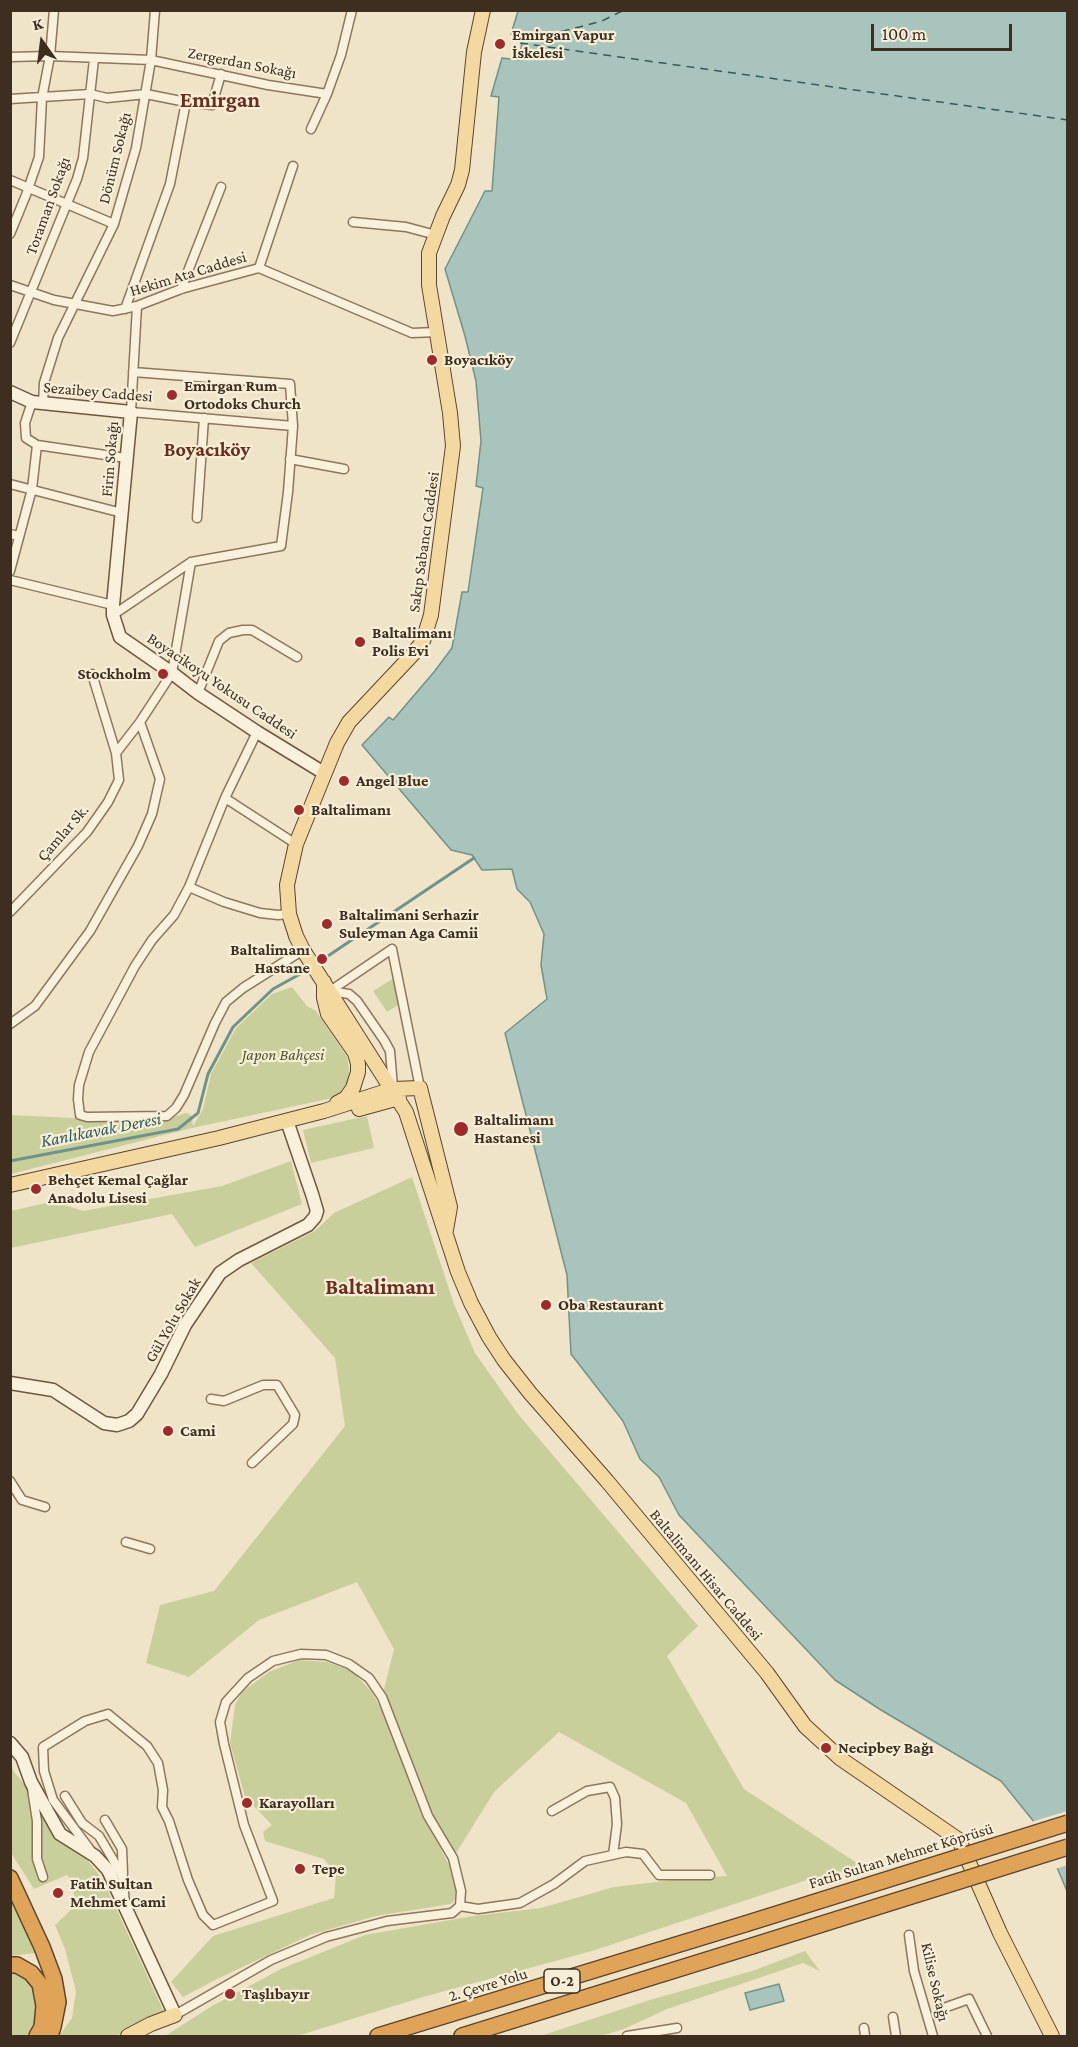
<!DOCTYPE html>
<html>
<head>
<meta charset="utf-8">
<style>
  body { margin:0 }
  #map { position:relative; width:1078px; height:2047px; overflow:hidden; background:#f0e4c8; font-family:"Crimson Pro",serif }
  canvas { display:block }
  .frame { position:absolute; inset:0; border:12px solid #3d2e20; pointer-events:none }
  .north { position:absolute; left:12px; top:12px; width:60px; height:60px; -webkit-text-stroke:4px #f7eed8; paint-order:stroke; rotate:346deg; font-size:16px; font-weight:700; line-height:24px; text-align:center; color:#3d2e20 }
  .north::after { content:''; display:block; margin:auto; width:21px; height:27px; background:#3d2e20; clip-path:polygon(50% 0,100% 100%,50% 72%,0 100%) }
  .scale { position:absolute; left:871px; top:24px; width:141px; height:27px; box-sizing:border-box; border:3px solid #3d2e20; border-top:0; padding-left:8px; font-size:18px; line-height:21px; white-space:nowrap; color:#3d2e20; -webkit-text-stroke:4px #f7eed8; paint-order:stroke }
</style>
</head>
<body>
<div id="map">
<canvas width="1078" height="2047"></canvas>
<div class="frame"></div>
<div class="north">K</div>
<div class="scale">100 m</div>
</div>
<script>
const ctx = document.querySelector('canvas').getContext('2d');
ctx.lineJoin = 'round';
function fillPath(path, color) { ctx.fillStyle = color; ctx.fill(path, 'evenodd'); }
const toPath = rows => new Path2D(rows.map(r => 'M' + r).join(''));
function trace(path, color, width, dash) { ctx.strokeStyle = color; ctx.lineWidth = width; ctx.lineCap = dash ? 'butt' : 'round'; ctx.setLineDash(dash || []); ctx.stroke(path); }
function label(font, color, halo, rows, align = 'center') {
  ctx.font = font + ' "Crimson Pro",serif'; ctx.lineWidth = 4.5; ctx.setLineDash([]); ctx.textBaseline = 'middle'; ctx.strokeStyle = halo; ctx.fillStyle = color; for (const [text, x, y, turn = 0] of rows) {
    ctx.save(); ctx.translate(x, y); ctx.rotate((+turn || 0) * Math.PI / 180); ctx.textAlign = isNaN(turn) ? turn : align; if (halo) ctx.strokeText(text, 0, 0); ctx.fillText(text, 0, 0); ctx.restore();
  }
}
const green = toPath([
  [394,978,400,1004,387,1012,373,991],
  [292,987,307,1006,316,1011,347,1057,349,1068,348,1081,339,1094,328,1099,192,1128,11,1174,10,1115,156,1122,186,1113,190,1114,192,1118,193,1126,203,1109,211,1074,236,1028,272,994],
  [367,1116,374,1148,311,1163,303,1130],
  [291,1161,302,1204,195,1247,172,1214,11,1248,11,1211,54,1201,83,1211,222,1186],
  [412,1177,454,1304,475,1353,518,1414,698,1626,667,1656,744,1789,863,1867,810,1879,592,1951,423,1997,297,2036,165,2036,212,2006,281,1969,365,1935,473,1916,541,1908,614,1887,673,1880,727,1876,686,1803,559,1732,494,1792,453,1858,428,1816,382,1697,394,1649,357,1582,259,1620,189,1677,146,1663,160,1605,214,1591,345,1426,335,1358,251,1263,315,1231,334,1213],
  [299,1660,327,1662,352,1671,371,1691,390,1725,416,1801,449,1865,456,1891,455,1899,451,1904,376,1916,310,1935,213,1981,183,1997,171,1982,213,1936,334,1898,336,1874,324,1859,265,1841,263,1832,272,1825,245,1797,230,1743,235,1705,242,1692,269,1672],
  [10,1764,15,1773,102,1878,164,2012,116,2036,59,2036,72,2018,76,1991,65,1949,55,1925,74,1907,74,1885,67,1875,34,1889,11,1853],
  [10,1889,45,1960,35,1953,11,1956],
  [805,1951,820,1971,803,1963,667,2009,624,2029,600,2036,540,2036,650,2000,752,1971],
  [14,1968,38,1988,41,2008,32,2036,11,2036,10,1969]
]);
const water = toPath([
  [518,11,1067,11,1067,1891,1039,1825,1035,1823,1001,1781,881,1710,835,1680,679,1515,659,1477,640,1459,623,1421,571,1354,567,1275,505,1033,547,999,541,965,544,934,530,902,517,889,512,869,482,870,472,855,451,850,362,745,389,717,393,720,434,672,452,648,462,592,468,592,483,488,476,486,481,441,476,381,465,336,445,269,485,191,492,191,499,97,491,96,502,58,519,60,523,36,511,34,518,11],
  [779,1984,784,2001,750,2010,745,1993,779,1984]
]);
const pier = toPath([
  [1067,1811,1067,1865,1055,1869,1037,1827,1031,1822]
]);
const stream = toPath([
  [316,964,474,858],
  [10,1161,178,1129,198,1113,208,1074,233,1027,273,989,311,968]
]);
const ferry = toPath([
  [521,42,602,21,624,10],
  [520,43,1068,120]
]);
const street = toPath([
  [10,57,50,56,151,60,268,85,327,94],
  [10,99,90,94,107,98,146,94,186,102],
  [311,129,327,94,341,55,352,10],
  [10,180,114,224],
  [353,222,406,227,436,235],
  [10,234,26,195,39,157,42,98,50,56,54,10],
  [259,268,293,166],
  [10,285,54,300,113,311,137,306,181,289,259,268,412,333,437,332],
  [181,289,221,187],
  [137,306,131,412,293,426],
  [125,309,170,184,186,102,212,105,221,74],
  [10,343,77,179,83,158,94,59],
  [43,404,44,383,58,338,114,224,136,148,151,60,155,10],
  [37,445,126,458],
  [290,459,344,469],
  [10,484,122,513],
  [197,518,204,418],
  [10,534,19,536],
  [10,571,32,489,37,445,26,438,25,423,32,402],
  [10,580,113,605],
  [113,615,191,562,281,546,288,492,293,426,290,384,133,372],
  [92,674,116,753],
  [198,693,219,641,229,633,243,630,252,630,297,657],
  [257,732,225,798,189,887,174,915,152,940,135,966,89,1052,79,1085,78,1099,80,1115,87,1117,167,1116,176,1108,184,1095,215,1023,226,1002,243,988,303,950],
  [225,798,296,844],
  [189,887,224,902,260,913,278,915,289,914],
  [10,912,87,832,108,802,119,780,116,753,140,722,172,673,191,562],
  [330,991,392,949,420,1088],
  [330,991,349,994,357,1001,384,1040,390,1051,393,1087],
  [10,1024,35,1006,90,931,138,846,152,814,160,779,140,722],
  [211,1399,224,1401,263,1385,277,1385,295,1415,293,1424,252,1463],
  [10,1481,22,1500,45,1507],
  [126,1542,150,1549],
  [32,1789,37,1821,37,1859,43,1877],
  [65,1796,82,1823,99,1836,112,1858,123,1878,125,1905],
  [552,1811,587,1791,610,1787,615,1798,617,1824,613,1855],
  [105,1820,122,1849,123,1874],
  [91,1851,53,1800,44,1771,43,1747,85,1721,108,1714,147,1746,158,1763,163,1790,162,1807,169,1821,188,1880,203,1915,213,1925,273,1901,244,1825,224,1744,220,1722,226,1702,248,1678,273,1661,301,1654,326,1655,349,1664,369,1678,382,1697,428,1816,453,1858,461,1891,460,1906,452,1913,387,1921,326,1937,271,1960,175,2015],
  [460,1906,478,1909,520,1903,554,1884,585,1861,626,1852,643,1854,659,1875,710,1875],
  [909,1935,914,1971,933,2036],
  [941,2009,969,1999,987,2036],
  [893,2017,896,2036],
  [864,2028,865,2036],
  [627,2036,677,2028]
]);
const secondary = toPath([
  [10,392,32,402,131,412,113,605,113,615,120,637,172,673,198,693,257,732,324,773],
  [10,1383,53,1390,104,1423,117,1425,129,1421,137,1414,161,1374,185,1325,220,1273,239,1260,308,1225,315,1217,317,1211,312,1194,287,1121],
  [10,1743,22,1757,31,1782,60,1834,95,1856,108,1870,175,2015]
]);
const primary = toPath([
  [483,10,474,52,462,170,458,185,443,216,429,253,429,285,450,413,453,446,431,615,423,641,413,654,349,722,337,743,296,844,287,885,289,914,296,936,303,950,406,1112,458,1272,471,1303,489,1337,504,1360,530,1393,607,1481,767,1673,805,1726,841,1759,959,1840,1000,1933,1052,2036],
  [324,982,324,998,328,1014,355,1053,358,1064,358,1072,353,1088,346,1098,337,1103],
  [359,1109,399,1098],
  [10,1185,219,1138,324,1111,393,1089,420,1088,450,1207,446,1230],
  [128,2036,151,2024,175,2015]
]);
const highway = toPath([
  [10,1878,42,1947,54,1979,58,2002,53,2027,50,2036],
  [10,1965,17,1965,31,1973,40,1984,44,2006,42,2027,37,2036],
  [378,2036,745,1924],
  [462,2036,752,1946]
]);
const highwayBridge = toPath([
  [745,1924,1068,1823],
  [752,1946,1068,1847]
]);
const markers = [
  [500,44,6,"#9e2a2b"],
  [432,360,6,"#9e2a2b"],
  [172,395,6,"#9e2a2b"],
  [360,642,6,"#9e2a2b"],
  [163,674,6,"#9e2a2b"],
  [344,781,6,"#9e2a2b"],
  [299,810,6,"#9e2a2b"],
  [327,924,6,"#9e2a2b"],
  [322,959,6,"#9e2a2b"],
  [461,1129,8,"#9e2a2b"],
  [36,1189,6,"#9e2a2b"],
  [546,1305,6,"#9e2a2b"],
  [168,1431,6,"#9e2a2b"],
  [826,1748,6,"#9e2a2b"],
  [247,1803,6,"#9e2a2b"],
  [300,1869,6,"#9e2a2b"],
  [58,1893,6,"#9e2a2b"],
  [230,1994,6,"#9e2a2b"]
];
const shields = [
  [562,1981,36]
];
const shieldNames = [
  ["O-2",562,1981]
];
const poiNames = [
  ["Emirgan Vapur",512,35],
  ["İskelesi",512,53],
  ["Boyacıköy",444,360],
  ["Emirgan Rum",184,386],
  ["Ortodoks Church",184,404],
  ["Baltalimanı",372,633],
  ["Polis Evi",372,651],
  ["Stockholm",151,674,"right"],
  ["Angel Blue",356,781],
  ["Baltalimanı",311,810],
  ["Baltalimani Serhazir",339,915],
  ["Suleyman Aga Camii",339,933],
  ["Baltalimanı",310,950,"right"],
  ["Hastane",310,968,"right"],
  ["Baltalimanı",474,1120],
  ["Hastanesi",474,1138],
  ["Behçet Kemal Çağlar",48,1180],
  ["Anadolu Lisesi",48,1198],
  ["Oba Restaurant",558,1305],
  ["Cami",180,1431],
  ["Necipbey Bağı",838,1748],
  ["Karayolları",259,1803],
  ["Tepe",312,1869],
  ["Fatih Sultan",70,1884],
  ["Mehmet Cami",70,1902],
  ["Taşlıbayır",242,1994]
];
const streetNames = [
  ["Zergerdan Sokağı",242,63,11],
  ["Dönüm Sokağı",115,158,-76],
  ["Toraman Sokağı",48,206,-70],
  ["Hekim Ata Caddesi",188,274,-17],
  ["Sezaibey Caddesi",98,392,5],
  ["Firin Sokağı",110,459,-85],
  ["Sakıp Sabancı Caddesi",424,542,-82],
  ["Boyacikoyu Yokusu Caddesi",222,686,34],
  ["Çamlar Sk.",63,833,-49],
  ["Gül Yolu Sokak",173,1320,-60],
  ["Baltalimanı Hisar Caddesi",706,1575,50],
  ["Fatih Sultan Mehmet Köprüsü",901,1856,-17],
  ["Kilise Sokağı",935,1982,77],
  ["2. Çevre Yolu",488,1985,-17]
];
const parkNames = [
  ["Japon Bahçesi",283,1055]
];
const waterNames = [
  ["Kanlıkavak Deresi",101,1130,-11]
];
const quarterNames = [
  ["Boyacıköy",207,450]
];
const districtNames = [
  ["Emirgan",220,100],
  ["Baltalimanı",380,1287]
];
fillPath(green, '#c9cf9b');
fillPath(water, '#a9c4bc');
trace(water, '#6f938a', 1.5);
fillPath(pier, '#f0e4c8');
trace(stream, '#6f938a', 3);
trace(ferry, '#2f5d5a', 1.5, [8, 6]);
trace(street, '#8d765c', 11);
trace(secondary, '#6f573f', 15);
trace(primary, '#5b4430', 16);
trace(highway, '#5b4430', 18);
trace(street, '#faf1dc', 8);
trace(secondary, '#faf1dc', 12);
trace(primary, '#f3d9a0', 14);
trace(highway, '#e0a458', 15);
trace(highwayBridge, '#5b4430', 18, []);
trace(highwayBridge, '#e0a458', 15);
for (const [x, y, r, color] of markers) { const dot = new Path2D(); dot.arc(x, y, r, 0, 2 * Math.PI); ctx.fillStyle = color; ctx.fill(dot); trace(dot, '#f7eed8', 2); }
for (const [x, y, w] of shields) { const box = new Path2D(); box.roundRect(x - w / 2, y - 12, w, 24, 4.5); ctx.fillStyle = '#f7eed8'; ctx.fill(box); trace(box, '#3d2e20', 1.5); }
label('bold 15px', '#3d2e20', null, shieldNames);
label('bold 16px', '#3d2e20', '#f7eed8', poiNames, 'left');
label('16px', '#3d2e20', '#f7eed8', streetNames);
label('italic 16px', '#4d5a26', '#f7eed8', parkNames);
label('italic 18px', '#2f5d5a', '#f7eed8', waterNames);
label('bold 20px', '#6b2e1e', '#f7eed8', quarterNames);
label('bold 22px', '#6b2e1e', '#f7eed8', districtNames);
</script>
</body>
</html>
